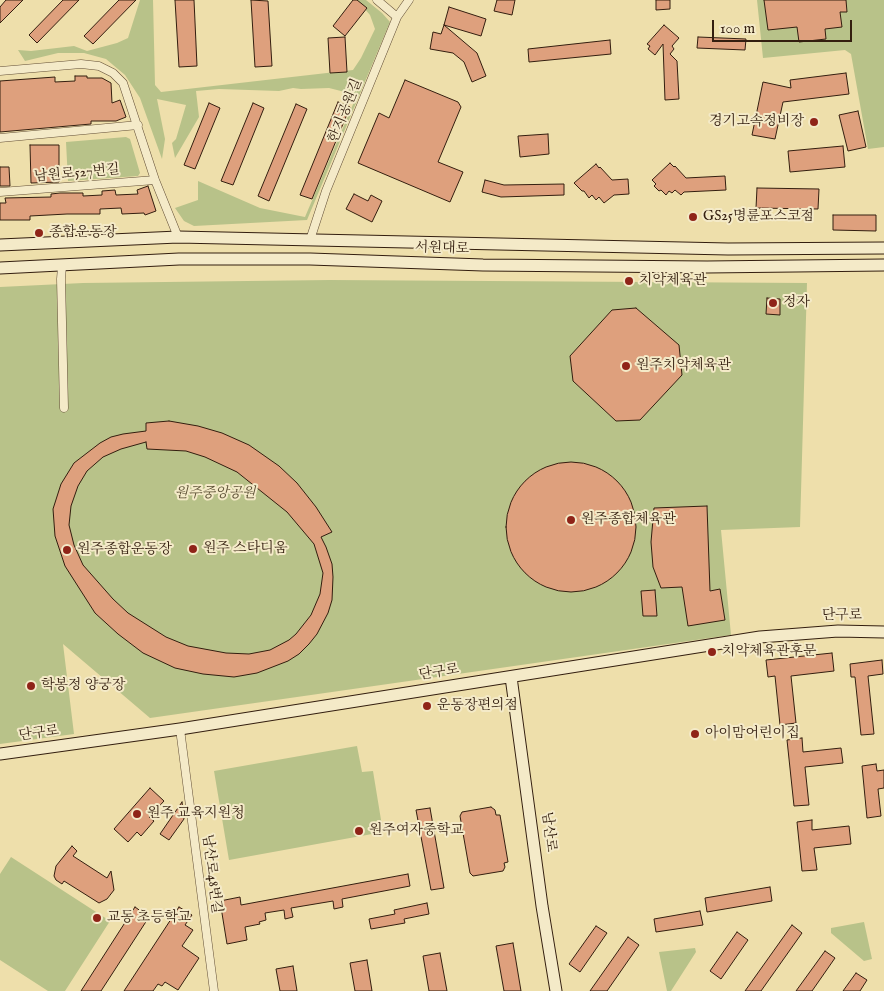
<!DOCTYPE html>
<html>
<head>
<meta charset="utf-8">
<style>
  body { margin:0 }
  #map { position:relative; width:884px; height:991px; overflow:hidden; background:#eedfab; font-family:"IM FELL English",serif }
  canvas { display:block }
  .scale { position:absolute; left:712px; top:20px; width:140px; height:22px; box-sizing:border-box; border:2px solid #331e0f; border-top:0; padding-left:6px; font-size:15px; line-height:18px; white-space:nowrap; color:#331e0f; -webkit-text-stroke:4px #f4eac8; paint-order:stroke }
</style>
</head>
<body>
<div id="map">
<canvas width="884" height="991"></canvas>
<div class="scale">100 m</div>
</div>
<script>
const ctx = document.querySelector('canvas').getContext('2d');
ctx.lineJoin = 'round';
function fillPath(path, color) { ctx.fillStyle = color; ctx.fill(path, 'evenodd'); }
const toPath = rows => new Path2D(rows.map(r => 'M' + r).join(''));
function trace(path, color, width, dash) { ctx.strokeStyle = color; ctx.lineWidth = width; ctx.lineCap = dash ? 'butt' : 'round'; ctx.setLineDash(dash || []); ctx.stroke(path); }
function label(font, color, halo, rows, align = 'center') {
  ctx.font = font + ' "IM FELL English","Noto Serif KR",serif'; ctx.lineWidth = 4; ctx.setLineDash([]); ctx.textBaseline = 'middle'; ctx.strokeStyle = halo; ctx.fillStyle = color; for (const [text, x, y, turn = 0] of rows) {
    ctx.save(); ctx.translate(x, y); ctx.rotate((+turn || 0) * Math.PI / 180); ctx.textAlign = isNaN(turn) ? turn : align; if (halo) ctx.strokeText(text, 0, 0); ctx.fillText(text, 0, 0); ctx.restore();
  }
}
const green = toPath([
  [140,0,153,0,155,85,161,92,353,70,361,58,375,29,370,15,357,0,366,0,382,13,390,22,307,220,194,226,184,221,175,208,198,200,198,181,260,208,305,217,357,95,329,88,301,89,293,88,279,91,219,89,196,91,199,117,175,158,172,143,176,139,186,105,157,99,165,139,162,159,140,98,125,75,106,59,84,53,58,53,25,61,18,50,31,51,74,46,87,51,117,43,128,38],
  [757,0,884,0,884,147,868,149,851,54,845,50,763,58],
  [126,137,130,139,140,173,138,176,68,181,66,142],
  [330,280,807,283,800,527,721,530,731,635,150,718,63,644,74,734,0,744,0,287,83,283],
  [357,746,362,772,373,771,383,832,229,860,214,771],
  [11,857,110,921,65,991,48,991,0,960,0,874],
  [864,922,872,959,864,961,831,933,831,928],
  [695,948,696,952,671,991,667,991,659,952]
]);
const building = toPath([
  [6,0,23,0,0,23,0,7,6,0],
  [63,0,79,0,37,43,29,35,63,0],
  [119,0,136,0,93,44,84,36,119,0],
  [175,0,194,0,197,66,179,67,175,0],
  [251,0,268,1,272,66,255,67,251,0],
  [353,0,357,0,367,8,345,36,333,26,353,0],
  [497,0,515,0,512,15,494,11,497,0],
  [656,0,670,0,670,9,656,10,656,0],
  [764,0,846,0,847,12,840,12,842,27,825,29,826,39,799,42,797,27,768,30,764,0],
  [449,7,486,19,481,36,444,25,449,7],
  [444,25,477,53,486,76,472,82,464,62,453,53,430,49,433,32,441,34,444,25],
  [664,25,679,38,672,46,674,49,670,54,677,61,679,99,665,100,663,44,655,55,648,49,650,46,647,44,664,25],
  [345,37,347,72,330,73,328,38,345,37],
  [698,37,746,39,745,50,697,48,698,37],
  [610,40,611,54,529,62,528,49,610,40],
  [846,73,849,94,783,102,775,139,752,135,763,82,791,88,790,80,846,73],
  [75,76,87,76,87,78,102,78,111,83,112,103,120,100,126,117,116,121,91,121,91,124,0,132,0,81,55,77,55,82,75,81,75,76],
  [405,80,458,102,461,107,438,162,463,172,450,202,358,163,379,113,389,118,405,80],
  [338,102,350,107,312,199,300,195,338,102],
  [209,103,220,108,195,169,184,165,209,103],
  [253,103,264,108,233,185,221,181,253,103],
  [296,104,307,109,269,201,258,196,296,104],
  [858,111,866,147,848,151,839,115,858,111],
  [548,134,549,154,520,157,518,136,548,134],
  [30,145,59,145,59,182,31,183,30,145],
  [843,146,845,167,790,172,788,151,843,146],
  [670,163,674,167,675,166,686,178,725,176,726,190,684,192,681,195,675,190,672,193,669,191,666,195,661,190,659,191,654,186,656,184,652,180,670,163],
  [596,164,599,168,600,167,612,180,628,179,629,194,614,195,604,203,599,197,596,200,592,195,589,198,584,191,582,191,574,183,596,164],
  [0,167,9,167,10,186,0,186,0,167],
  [485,180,504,185,564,184,564,195,501,197,482,192,485,180],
  [148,186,156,211,145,215,144,213,122,214,121,208,100,209,100,214,67,214,30,216,30,220,0,220,0,203,6,203,5,198,51,197,51,194,60,193,83,193,83,196,102,195,102,191,115,190,116,195,138,194,137,190,148,186],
  [757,188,819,189,818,209,756,208,757,188],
  [354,194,368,201,371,195,382,201,372,222,346,209,354,194],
  [833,215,876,215,876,231,833,230,833,215],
  [767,298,780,299,780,315,766,314,767,298],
  [636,308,679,345,682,375,640,420,616,421,573,381,570,356,612,310,636,308],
  [169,421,198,426,222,433,249,445,279,466,297,483,316,507,332,532,321,537,326,547,332,564,333,577,332,600,328,613,317,634,309,644,299,654,288,661,257,673,234,677,203,674,175,668,143,653,118,634,95,613,65,566,55,536,53,509,61,484,74,463,100,443,111,437,123,434,146,431,146,423,169,421],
  [146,442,147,449,186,451,205,457,237,472,287,512,314,544,323,573,320,594,311,615,296,634,289,640,270,650,249,654,226,653,188,646,166,637,128,613,113,599,83,565,74,545,69,525,71,506,78,486,87,471,103,457,121,449,146,442],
  '506 527a65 65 0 1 1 130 0a65 65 0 1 1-130 0Z',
  [707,506,710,591,720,589,725,620,688,626,682,587,661,588,653,567,651,542,654,508,707,506],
  [655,590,657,616,643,616,641,591,655,590],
  [832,653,834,671,791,676,796,723,780,725,775,676,768,677,766,660,832,653],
  [882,660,883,674,868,676,874,734,861,735,855,677,851,677,850,664,882,660],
  [802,738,803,752,841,748,843,763,805,767,809,805,794,806,787,740,802,738],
  [876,764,877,771,884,770,884,788,878,789,881,816,867,818,862,766,876,764],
  [150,788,164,801,149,817,154,821,141,836,137,832,128,842,114,829,150,788],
  [182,802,184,819,169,840,160,834,182,802],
  [491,807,495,810,496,815,500,815,508,862,504,863,505,867,503,871,473,876,470,873,460,816,462,812,491,807],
  [430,808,444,888,431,890,416,810,430,808],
  [812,820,812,830,849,826,851,844,814,848,817,870,802,871,797,822,812,820],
  [72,846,77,851,73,856,107,878,111,871,114,890,107,899,99,903,64,881,62,884,56,880,54,876,56,866,72,846],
  [408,874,410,886,342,899,343,907,334,909,333,901,291,908,293,917,285,919,284,910,265,913,266,920,259,922,260,924,245,927,247,940,227,944,220,901,240,897,241,905,408,874],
  [770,887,772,901,707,912,705,898,770,887],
  [427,903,429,914,404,919,405,923,371,929,369,919,395,914,394,910,427,903],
  [135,907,149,917,101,991,81,991,135,907],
  [179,907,192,915,185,925,193,930,182,946,199,958,178,990,165,982,162,986,158,984,153,991,124,991,179,907],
  [700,911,703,925,656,932,654,919,700,911],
  [792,925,802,933,761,991,745,991,792,925],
  [596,926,607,933,580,972,569,964,596,926],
  [737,932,748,940,721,979,710,971,737,932],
  [628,937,639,945,607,991,590,991,628,937],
  [513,943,521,991,504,991,496,946,513,943],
  [825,951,835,958,812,991,796,991,825,951],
  [440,953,447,991,429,991,423,956,440,953],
  [367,960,372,991,355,991,350,963,367,960],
  [293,966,297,991,280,991,276,969,293,966],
  [856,973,867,980,860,991,843,991,856,973]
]);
const street = toPath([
  [377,0,397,17],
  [0,71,81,64,99,66,113,73,123,83,155,180,178,237],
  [0,138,138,125],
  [0,192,155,180],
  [310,240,326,191,397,17,409,0],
  [62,266,61,279,64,408],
  [180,729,214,991]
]);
const secondary = toPath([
  [0,245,178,237,728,249,884,248],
  [0,268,179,259,310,259,483,265,707,267,884,265],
  [511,677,542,906,556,991],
  [0,754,180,729,760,637,838,631,884,632]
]);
const markers = [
  [814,122,5,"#8f2418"],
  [693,217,5,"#8f2418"],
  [39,233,5,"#8f2418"],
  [629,281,5,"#8f2418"],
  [773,303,5,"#8f2418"],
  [626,366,5,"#8f2418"],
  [571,520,5,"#8f2418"],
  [193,549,5,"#8f2418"],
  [67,550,5,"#8f2418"],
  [712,652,5,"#8f2418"],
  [31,686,5,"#8f2418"],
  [427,706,5,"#8f2418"],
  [695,734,5,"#8f2418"],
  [137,814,5,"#8f2418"],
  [359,831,5,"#8f2418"],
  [97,918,5,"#8f2418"]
];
const streetNames = [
  ["한지공원길",346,111,-68],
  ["남원로527번길",77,174,-5],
  ["서원대로",442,249,2],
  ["단구로",842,616],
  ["단구로",439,673,-9],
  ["단구로",39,734,-8],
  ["남산로",548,832,83],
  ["남산로48번길",211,874,83]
];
const poiNames = [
  ["경기고속정비장",804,122,"right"],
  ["GS25명륜포스코점",703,217],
  ["종합운동장",49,233],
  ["치악체육관",639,281],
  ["정자",783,303],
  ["원주치악체육관",636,366],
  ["원주종합체육관",581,520],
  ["원주 스타디움",203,549],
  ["원주종합운동장",77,550],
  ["치악체육관후문",722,652],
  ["학봉정 양궁장",41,686],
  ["운동장편의점",437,706],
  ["아이맘어린이집",705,734],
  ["원주 교육지원청",147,814],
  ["원주여자중학교",369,831],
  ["교동 초등학교",107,918]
];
const parkNames = [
  ["원주중앙공원",215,494]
];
fillPath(green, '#b8c289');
fillPath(building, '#dea07d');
trace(building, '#331e0f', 1);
trace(street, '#624e36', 9);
trace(secondary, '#331e0f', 13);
trace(street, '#f4eac8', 8);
trace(secondary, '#f4eac8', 11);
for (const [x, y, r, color] of markers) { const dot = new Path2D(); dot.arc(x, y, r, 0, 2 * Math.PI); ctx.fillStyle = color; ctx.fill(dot); trace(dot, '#f4eac8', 2); }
label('14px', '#331e0f', '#f4eac8', streetNames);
label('14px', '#331e0f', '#f4eac8', poiNames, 'left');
label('italic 14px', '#5b4f34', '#f4eac8', parkNames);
</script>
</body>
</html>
